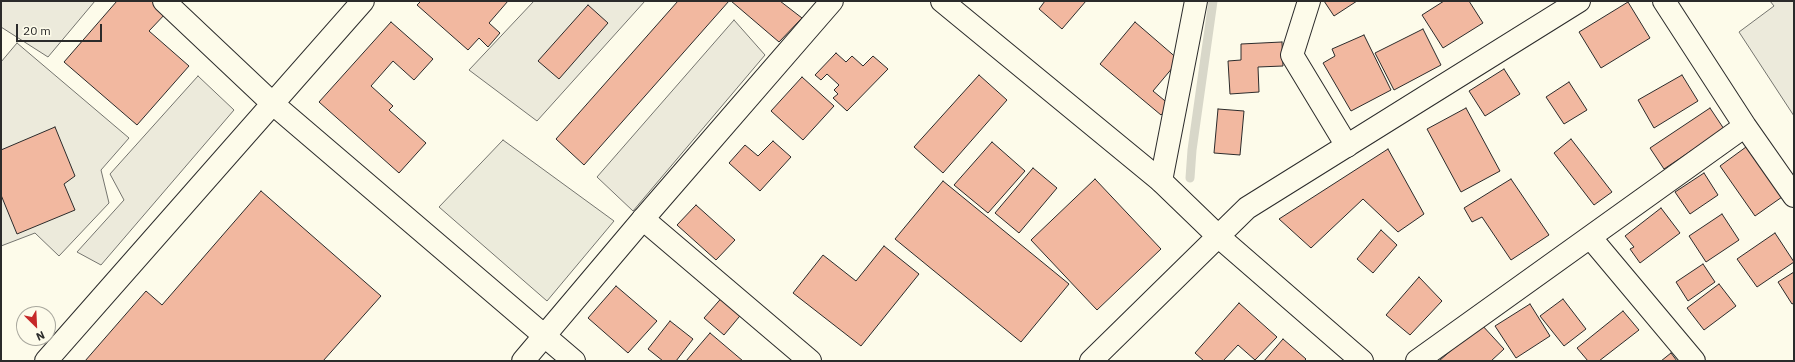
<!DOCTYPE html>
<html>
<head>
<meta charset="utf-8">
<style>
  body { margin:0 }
  #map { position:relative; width:1795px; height:362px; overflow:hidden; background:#fdfbea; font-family:"IBM Plex Sans",sans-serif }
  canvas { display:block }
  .frame { position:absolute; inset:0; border:2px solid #2b2b2b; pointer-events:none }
  .north { position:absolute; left:16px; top:306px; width:40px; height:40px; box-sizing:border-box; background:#fdfbea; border:1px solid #a9a89e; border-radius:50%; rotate:156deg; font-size:11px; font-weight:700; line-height:16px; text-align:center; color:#2b2b2b }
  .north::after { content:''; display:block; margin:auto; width:14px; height:18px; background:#c62828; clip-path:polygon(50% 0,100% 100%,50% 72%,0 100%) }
  .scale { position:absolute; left:16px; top:24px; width:86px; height:18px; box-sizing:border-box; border:2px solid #2b2b2b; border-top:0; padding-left:5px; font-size:12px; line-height:14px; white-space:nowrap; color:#2b2b2b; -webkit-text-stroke:3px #fdfbea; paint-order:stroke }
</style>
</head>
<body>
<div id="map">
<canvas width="1795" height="362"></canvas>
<div class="frame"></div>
<div class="north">N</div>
<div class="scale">20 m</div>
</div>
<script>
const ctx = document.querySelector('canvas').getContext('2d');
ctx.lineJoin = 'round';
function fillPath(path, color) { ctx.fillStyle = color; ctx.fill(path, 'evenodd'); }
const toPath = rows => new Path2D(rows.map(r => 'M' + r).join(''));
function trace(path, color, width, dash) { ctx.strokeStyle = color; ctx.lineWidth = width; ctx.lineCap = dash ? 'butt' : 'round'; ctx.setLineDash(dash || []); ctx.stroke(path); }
const green = toPath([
  [503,140,614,221,547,301,439,207,503,140]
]);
const parking = toPath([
  [1,1,95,1,48,57,1,27,1,1],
  [534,1,645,1,537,121,469,70,534,1],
  [1770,1,1794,1,1794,116,1739,32,1774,6,1770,1],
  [734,20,765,55,633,211,597,177,734,20],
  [17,43,129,138,101,170,109,203,59,256,35,233,1,246,1,62,17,43],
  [198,76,234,110,101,265,77,252,124,200,110,174,198,76]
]);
const stream = toPath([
  [1190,178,1192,150,1213,1]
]);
const building = toPath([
  [117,1,155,1,167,12,149,31,189,66,137,125,64,62,117,1],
  [421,1,508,1,489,23,500,33,488,47,479,38,468,50,417,5,421,1],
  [678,1,729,1,584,165,556,139,678,1],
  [731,1,780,1,802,18,779,42,731,1],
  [1045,1,1086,1,1062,29,1039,9,1045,1],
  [1324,1,1357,1,1334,16,1324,1],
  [1444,1,1469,1,1483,23,1443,48,1422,15,1444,1],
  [1628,2,1650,38,1601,68,1579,32,1628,2],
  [588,5,608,23,559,79,538,61,588,5],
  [391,22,433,59,414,80,393,61,371,86,393,106,389,110,426,143,399,173,319,102,391,22],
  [1135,22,1179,60,1153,91,1170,105,1161,115,1100,64,1135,22],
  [1423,29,1441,65,1394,90,1375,53,1423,29],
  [1364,35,1391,90,1351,111,1323,63,1335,56,1332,49,1364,35],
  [1282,42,1283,66,1258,67,1259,92,1230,94,1228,61,1241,60,1241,44,1282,42],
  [836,53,846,62,852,56,863,66,873,56,888,69,847,111,833,98,838,94,834,90,839,85,827,74,821,80,815,75,836,53],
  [1504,69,1520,94,1485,116,1469,91,1504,69],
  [979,75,1007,100,943,173,914,147,979,75],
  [1682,75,1698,101,1654,128,1638,100,1682,75],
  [802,77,834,106,803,140,771,111,802,77],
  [1569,82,1587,110,1564,124,1546,97,1569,82],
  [1466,108,1500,171,1461,192,1427,129,1466,108],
  [1710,108,1724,129,1664,169,1650,148,1710,108],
  [1218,109,1244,111,1240,155,1214,153,1218,109],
  [55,127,75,176,64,184,75,210,17,234,1,195,1,150,55,127],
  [1571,139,1612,192,1594,205,1554,153,1571,139],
  [773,141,791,157,760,191,729,163,745,145,758,156,773,141],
  [992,142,1025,171,988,213,954,185,992,142],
  [1746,147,1782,197,1755,216,1720,166,1746,147],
  [1388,149,1424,214,1398,232,1363,199,1311,248,1279,219,1388,149],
  [1033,168,1057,188,1019,233,995,213,1033,168],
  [1704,173,1718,195,1690,214,1675,192,1704,173],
  [1095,179,1161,249,1097,310,1031,240,1095,179],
  [1511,179,1549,235,1511,260,1482,217,1472,222,1464,208,1511,179],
  [943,181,1069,284,1021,342,895,239,943,181],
  [261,191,381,296,323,361,85,361,146,291,162,305,261,191],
  [696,205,735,240,716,260,677,225,696,205],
  [1661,208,1680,233,1640,263,1630,249,1634,247,1625,236,1661,208],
  [1722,214,1739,240,1706,262,1689,236,1722,214],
  [1381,230,1397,245,1373,273,1357,259,1381,230],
  [1775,233,1794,262,1757,287,1737,259,1775,233],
  [884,246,919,274,861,346,793,293,823,255,856,281,884,246],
  [1703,264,1715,282,1688,301,1676,282,1703,264],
  [1794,272,1794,303,1792,304,1778,282,1794,272],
  [1419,277,1442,301,1410,335,1386,315,1419,277],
  [1719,284,1736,306,1704,330,1687,308,1719,284],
  [616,286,657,321,628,353,588,318,616,286],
  [725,294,744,311,724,335,704,318,725,294],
  [1563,299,1586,329,1564,346,1540,316,1563,299],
  [1239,303,1277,337,1255,360,1238,345,1223,361,1204,361,1195,353,1239,303],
  [1530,304,1550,336,1516,358,1495,326,1530,304],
  [1623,311,1639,330,1599,361,1588,361,1577,348,1623,311],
  [670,321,693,339,676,361,663,361,648,349,670,321],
  [1481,324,1504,349,1491,361,1439,361,1481,324],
  [710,333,743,361,686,361,710,333],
  [1283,339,1306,359,1304,361,1264,361,1283,339],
  [1671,353,1677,361,1661,361,1671,353]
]);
const minor = toPath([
  [164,1,272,103,574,361],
  [1309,1,1292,55,1347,146],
  [1664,1,1745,126,1794,196],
  [1161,181,1196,1],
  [1590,237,1694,361],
  [46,361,363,1],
  [523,361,643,219,832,1],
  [1417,361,1745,126]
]);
const tertiary = toPath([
  [942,1,1161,181,1219,237,1362,361],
  [643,219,810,361],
  [1091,361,1247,208,1579,1]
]);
fillPath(green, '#ecebdb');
trace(green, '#74746e', 1);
fillPath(parking, '#eceadb');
trace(parking, '#74746e', 1);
trace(stream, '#d8d7c9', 9);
fillPath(building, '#f2b8a0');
trace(building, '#2b2b2b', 1);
trace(minor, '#2b2b2b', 24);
trace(tertiary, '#2b2b2b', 24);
trace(minor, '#fdfbea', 22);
trace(tertiary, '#fdfbea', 22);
</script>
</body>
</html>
